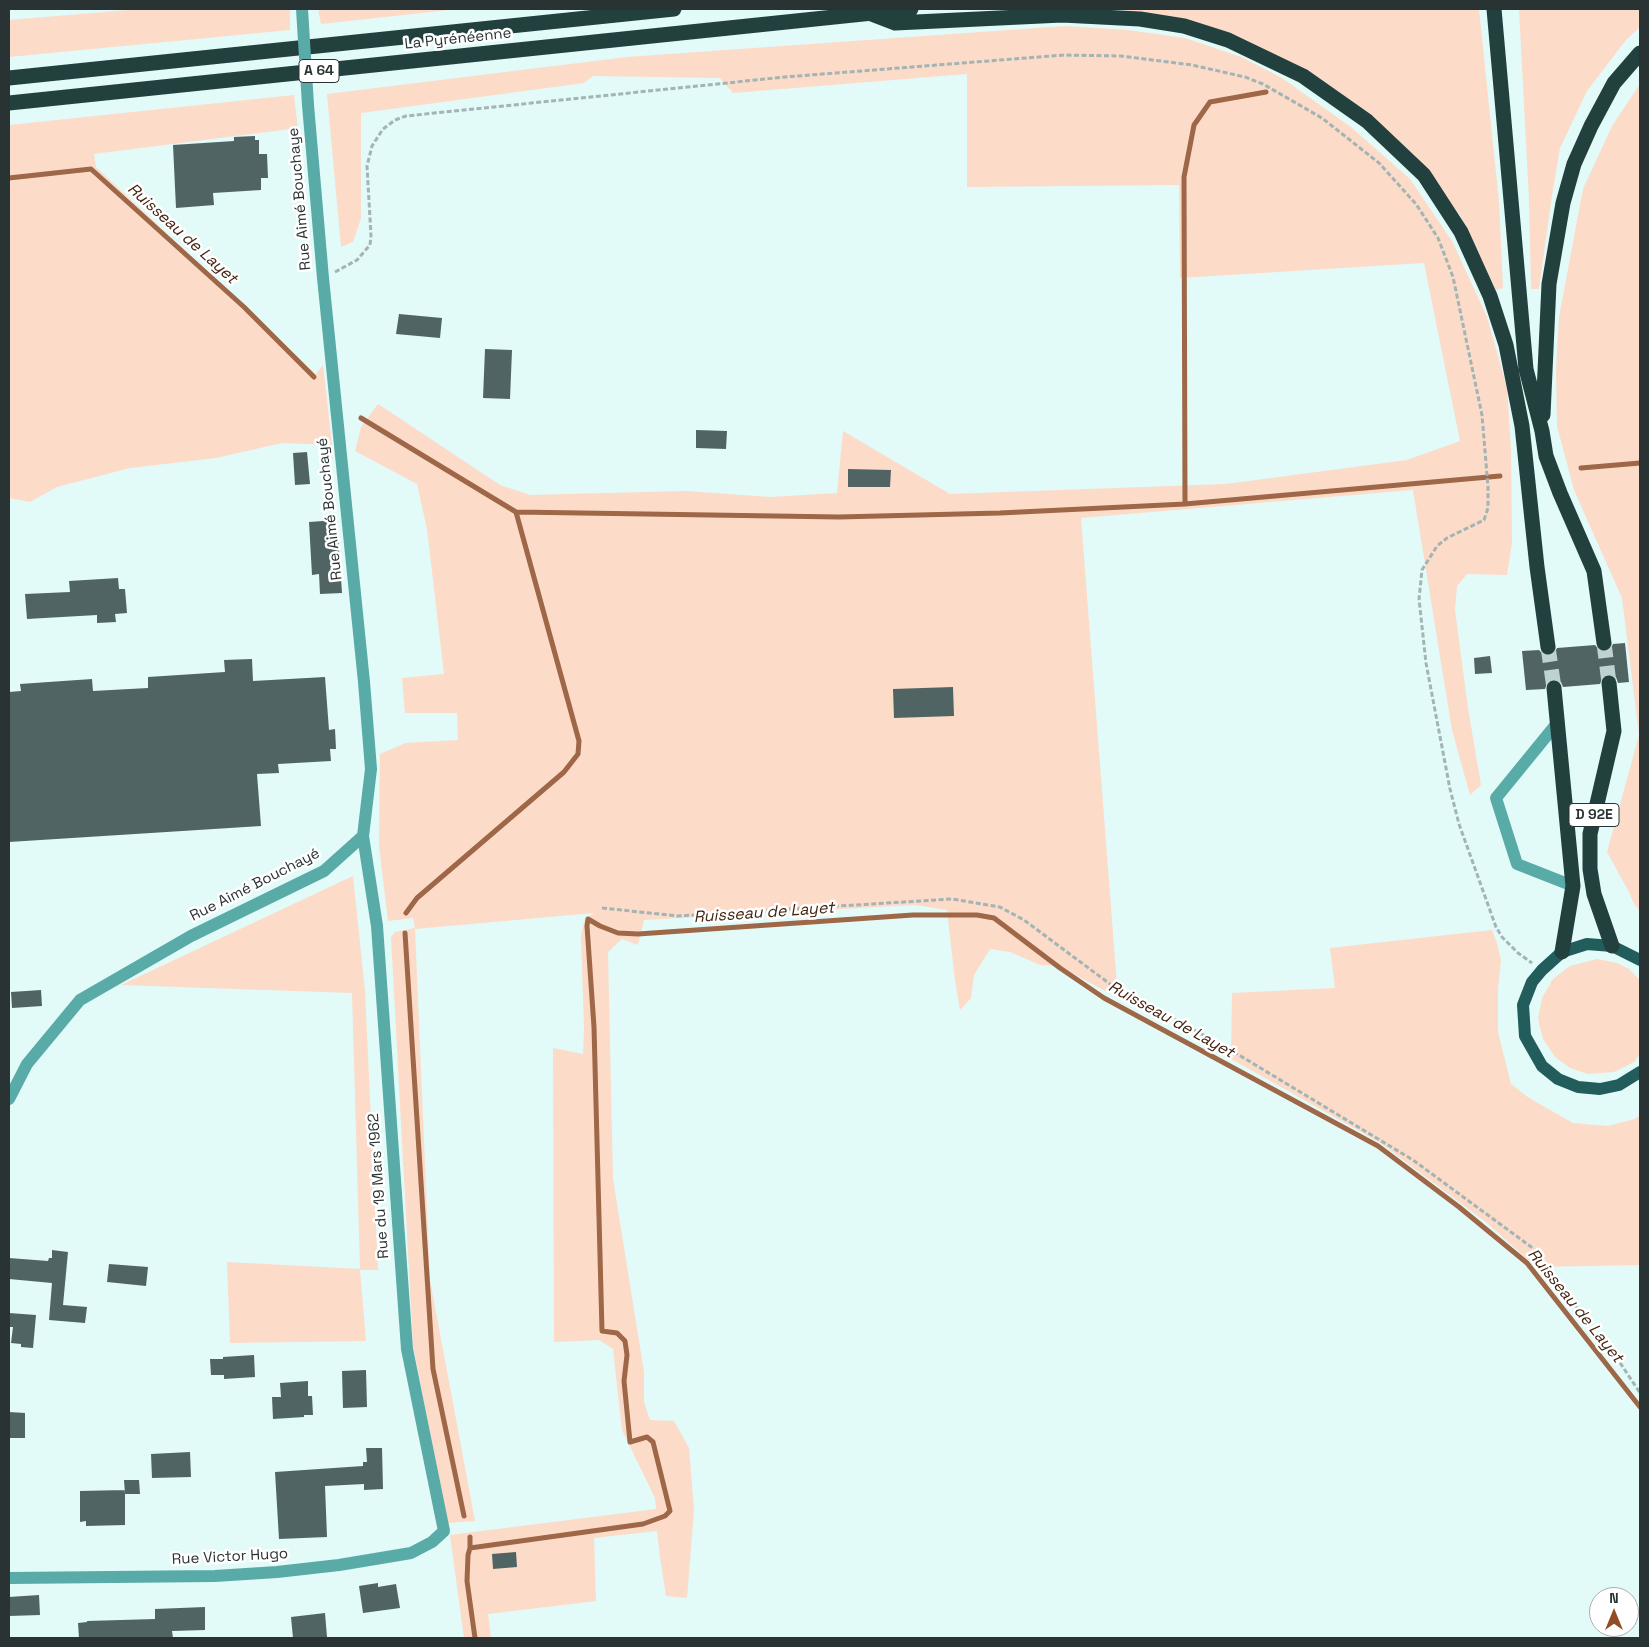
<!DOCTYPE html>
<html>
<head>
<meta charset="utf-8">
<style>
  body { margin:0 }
  #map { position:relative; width:1649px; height:1647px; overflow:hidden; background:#e2faf8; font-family:"Space Grotesk",sans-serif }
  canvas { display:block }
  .frame { position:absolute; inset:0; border:10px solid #2a3333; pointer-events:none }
  .north { position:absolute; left:1589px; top:1587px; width:50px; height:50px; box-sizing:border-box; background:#fff; border:1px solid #aaadad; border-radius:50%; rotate:0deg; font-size:14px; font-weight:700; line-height:20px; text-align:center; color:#2a3333 }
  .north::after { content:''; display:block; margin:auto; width:18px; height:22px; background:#924d24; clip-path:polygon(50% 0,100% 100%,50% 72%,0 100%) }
</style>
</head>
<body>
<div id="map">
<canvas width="1649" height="1647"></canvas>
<div class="frame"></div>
<div class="north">N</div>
</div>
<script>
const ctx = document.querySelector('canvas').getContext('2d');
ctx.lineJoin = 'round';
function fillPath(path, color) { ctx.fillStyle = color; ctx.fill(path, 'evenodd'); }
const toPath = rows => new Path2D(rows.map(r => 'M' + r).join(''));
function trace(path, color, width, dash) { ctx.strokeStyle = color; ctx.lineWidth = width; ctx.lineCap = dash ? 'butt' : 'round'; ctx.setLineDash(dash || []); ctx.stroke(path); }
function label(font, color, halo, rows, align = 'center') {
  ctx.font = font + ' "Space Grotesk",sans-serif'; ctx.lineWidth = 5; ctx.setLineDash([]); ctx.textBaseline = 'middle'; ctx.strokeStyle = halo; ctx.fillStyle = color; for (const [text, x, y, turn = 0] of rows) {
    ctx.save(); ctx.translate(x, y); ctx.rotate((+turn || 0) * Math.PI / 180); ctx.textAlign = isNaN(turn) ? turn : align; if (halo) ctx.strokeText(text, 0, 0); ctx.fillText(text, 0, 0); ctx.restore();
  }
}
const green = toPath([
  [140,9,290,9,290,30,9,57,9,20],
  [318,9,458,9,321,24],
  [1118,9,1479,9,1499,202,1503,288,1496,290,1461,217,1422,166,1367,113,1165,16],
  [1519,9,1640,9,1640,27,1626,40,1587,91,1560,148,1551,202,1539,289,1531,289,1529,199],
  [1065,26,1128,30,1185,38,1241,57,1282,78,1351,127,1410,179,1452,241,1487,317,1507,388,1511,449,1512,543,1507,575,1467,574,1457,586,1455,610,1468,708,1481,785,1470,795,1452,730,1413,490,1081,518,1118,998,1059,966,1040,965,1010,952,990,949,974,975,971,998,960,1010,955,980,947,910,915,905,644,920,638,945,622,939,608,952,613,1179,644,1372,644,1402,650,1420,674,1421,689,1448,694,1510,687,1598,666,1596,660,1557,657,1531,594,1538,596,1601,488,1614,491,1638,464,1638,450,1535,656,1509,655,1498,622,1430,613,1349,599,1340,554,1342,553,1048,583,1054,584,1029,581,935,585,919,594,913,415,929,430,1280,475,1521,448,1523,413,1346,391,937,395,932,415,928,413,918,388,921,379,846,380,754,406,743,458,740,457,713,405,713,402,678,444,674,427,529,417,484,355,451,361,427,378,404,500,485,530,495,685,491,771,497,837,493,843,431,950,494,1226,484,1407,460,1460,441,1424,263,1180,278,1179,185,967,187,967,74,733,93,720,78,593,76,584,83,361,113,361,218,353,242,341,247,327,94,627,57],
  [1640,84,1640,911,1634,904,1629,892,1607,852,1639,735,1622,598,1574,490,1557,426,1556,369,1559,317,1583,189,1612,126],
  [294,95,298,128,94,154,96,167,316,374,323,365,332,445,282,443,216,458,130,468,57,487,30,502,9,498,9,125],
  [353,876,365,991,378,1270,360,1270,366,1341,230,1343,227,1262,360,1269,352,993,121,985],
  [1492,930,1497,943,1501,960,1498,989,1498,1032,1511,1084,1529,1098,1573,1123,1608,1126,1635,1119,1640,1115,1640,1265,1536,1267,1487,1223,1379,1142,1231,1059,1232,993,1335,988,1330,948],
  [1597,959,1617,963,1629,969,1640,980,1640,1053,1634,1062,1614,1072,1588,1074,1570,1068,1555,1057,1543,1039,1538,1019,1542,998,1553,979,1570,966]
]);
const stream = toPath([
  [9,178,91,169,244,307,314,377],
  [361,418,516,512],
  [1581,468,1640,463],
  [1185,504,1184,177,1194,125,1210,102,1266,92],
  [516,512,839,517,1000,513,1185,504,1500,476],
  [406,913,417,898,564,772,578,754,579,741,516,512],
  [405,933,433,1369,464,1516],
  [470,1537,470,1548,643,1524,665,1516,670,1511,653,1442,647,1437,630,1442,624,1381,627,1355,625,1341,617,1333,602,1331,594,1027,587,926,588,919,600,926,618,933,638,934,913,915,977,915,994,918,1060,968,1104,998,1378,1146,1459,1207,1527,1263,1640,1407],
  [470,1548,468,1555,467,1581,475,1638]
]);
const building = toPath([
  [255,136,255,140,259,140,259,154,267,154,268,178,261,178,261,190,213,193,214,205,176,208,173,145,234,141,234,137],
  [399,314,442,318,440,338,396,334],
  [485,349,512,350,510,399,483,398],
  [696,430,727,431,726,449,696,448],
  [307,452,310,484,295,485,293,453],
  [848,469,891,470,890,487,848,487],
  [337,520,342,593,320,594,319,574,312,575,309,522],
  [118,578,119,589,125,589,127,613,115,614,116,622,97,623,97,615,27,619,25,594,70,592,69,581],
  [1625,643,1629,682,1618,683,1616,677,1609,674,1603,676,1600,684,1563,687,1561,682,1554,679,1548,681,1545,689,1526,690,1522,651,1539,650,1544,655,1549,656,1554,654,1557,648,1595,645,1600,651,1605,652,1610,650,1613,644],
  [1490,656,1492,673,1475,674,1474,658],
  [252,659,253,681,325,677,329,730,335,729,336,749,330,749,331,761,278,764,279,773,257,774,261,826,9,842,9,692,21,691,20,684,92,679,93,691,148,688,148,677,225,672,224,660],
  [953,687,954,716,894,718,893,689],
  [41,990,42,1006,12,1008,11,992],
  [52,1250,68,1252,63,1305,87,1307,85,1323,49,1320,52,1283,9,1279,9,1258,48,1261,49,1258,52,1258],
  [109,1264,148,1267,146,1286,107,1282],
  [9,1313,36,1315,33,1348,21,1347,21,1344,11,1343,13,1327,9,1327],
  [254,1355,255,1377,224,1379,224,1375,211,1375,210,1359,223,1359,223,1357],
  [366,1370,367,1407,343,1408,342,1371],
  [308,1381,308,1396,312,1396,313,1415,304,1415,304,1417,273,1419,272,1397,281,1397,280,1383],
  [9,1412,25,1413,25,1438,9,1438],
  [366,1448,382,1448,383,1489,364,1490,364,1484,325,1486,327,1537,279,1539,275,1472,363,1466,363,1462,367,1462],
  [190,1452,191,1477,152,1478,151,1454],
  [124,1480,139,1480,140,1494,125,1494],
  [125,1490,125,1525,86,1526,86,1521,80,1522,80,1491],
  [516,1552,517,1567,493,1569,492,1554],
  [378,1583,378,1587,396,1584,400,1608,363,1613,359,1586],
  [39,1595,40,1615,9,1616,9,1597],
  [205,1607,205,1630,172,1631,173,1638,79,1638,78,1623,87,1622,87,1621,155,1619,155,1609],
  [325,1613,327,1637,293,1638,291,1617]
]);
const highwayTunnel = toPath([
  [1604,643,1609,683],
  [1548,647,1554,688]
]);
const path = toPath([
  [335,272,357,260,370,245,371,236,367,166,372,146,383,129,395,120,406,116,785,77,1064,55,1121,56,1192,65,1245,77,1263,84,1322,118,1379,163,1416,204,1438,238,1453,277,1482,415,1488,487,1488,508,1484,520,1447,538,1437,546,1422,570,1419,599,1426,663,1450,789,1459,824,1496,927,1502,937,1518,953,1532,963],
  [602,908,678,916,952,899,1000,907,1024,920,1110,984,1229,1049,1413,1160,1534,1249,1564,1291,1613,1352,1640,1393]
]);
const minor = toPath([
  [1558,722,1496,798,1517,864,1573,886],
  [9,1099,27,1064,80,1000,191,936,324,871,363,836,371,769,364,682,323,278,308,105],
  [9,1578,215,1576,277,1572,339,1565,411,1553,432,1542,444,1531,407,1349,377,926,363,836]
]);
const major = toPath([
  [1640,960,1612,946,1587,944,1562,952,1542,970,1532,982,1523,1005,1525,1036,1542,1066,1558,1079,1578,1087,1600,1089,1619,1085,1640,1072]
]);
const highway = toPath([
  [1494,9,1526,369,1542,431,1546,456,1560,493,1594,571,1604,643],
  [869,13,895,23,1062,15,1140,19,1184,26,1228,40,1303,76,1367,121,1424,175,1461,232,1490,296,1506,345,1522,426,1537,567,1548,647],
  [9,78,674,9],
  [9,103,911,9],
  [1543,415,1549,284,1563,203,1574,164,1591,126,1614,83,1640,53],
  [1609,683,1614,731,1590,834,1590,869,1594,894,1612,946],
  [1554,688,1573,886,1562,952]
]);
const minorBridge = toPath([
  [302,9,308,105]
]);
const shields = [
  [319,71,40],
  [1594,815,50]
];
const shieldNames = [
  ["A 64",319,71],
  ["D 92E",1594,815]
];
const streetNames = [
  ["La Pyrénéenne",458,39,-6],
  ["Rue Aimé Bouchaye",300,199,-95],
  ["Rue Aimé Bouchayé",330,509,-96],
  ["Rue Aimé Bouchayé",255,885,-27],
  ["Rue du 19 Mars 1962",379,1186,-94],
  ["Rue Victor Hugo",230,1557,-3]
];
const waterNames = [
  ["Ruisseau de Layet",182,234,42],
  ["Ruisseau de Layet",764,913,-4],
  ["Ruisseau de Layet",1171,1020,29],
  ["Ruisseau de Layet",1575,1306,51]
];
fillPath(green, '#fddbc9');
trace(stream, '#9e6747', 5);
fillPath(building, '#506463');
trace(highwayTunnel, '#bdd2d1', 15, [15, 8]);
trace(path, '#a2b4b3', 3, [5, 2.5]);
trace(minor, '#59aba7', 12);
trace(major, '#225d5b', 12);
trace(highway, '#22403e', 15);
trace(minorBridge, '#59aba7', 12);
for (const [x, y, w] of shields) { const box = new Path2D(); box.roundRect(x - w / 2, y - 11.5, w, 23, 4); ctx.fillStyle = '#fff'; ctx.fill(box); trace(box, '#2a3333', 1); }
label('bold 14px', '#2a3333', null, shieldNames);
label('15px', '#2a3333', '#fff', streetNames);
label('italic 16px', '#452411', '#fff', waterNames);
</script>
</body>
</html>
